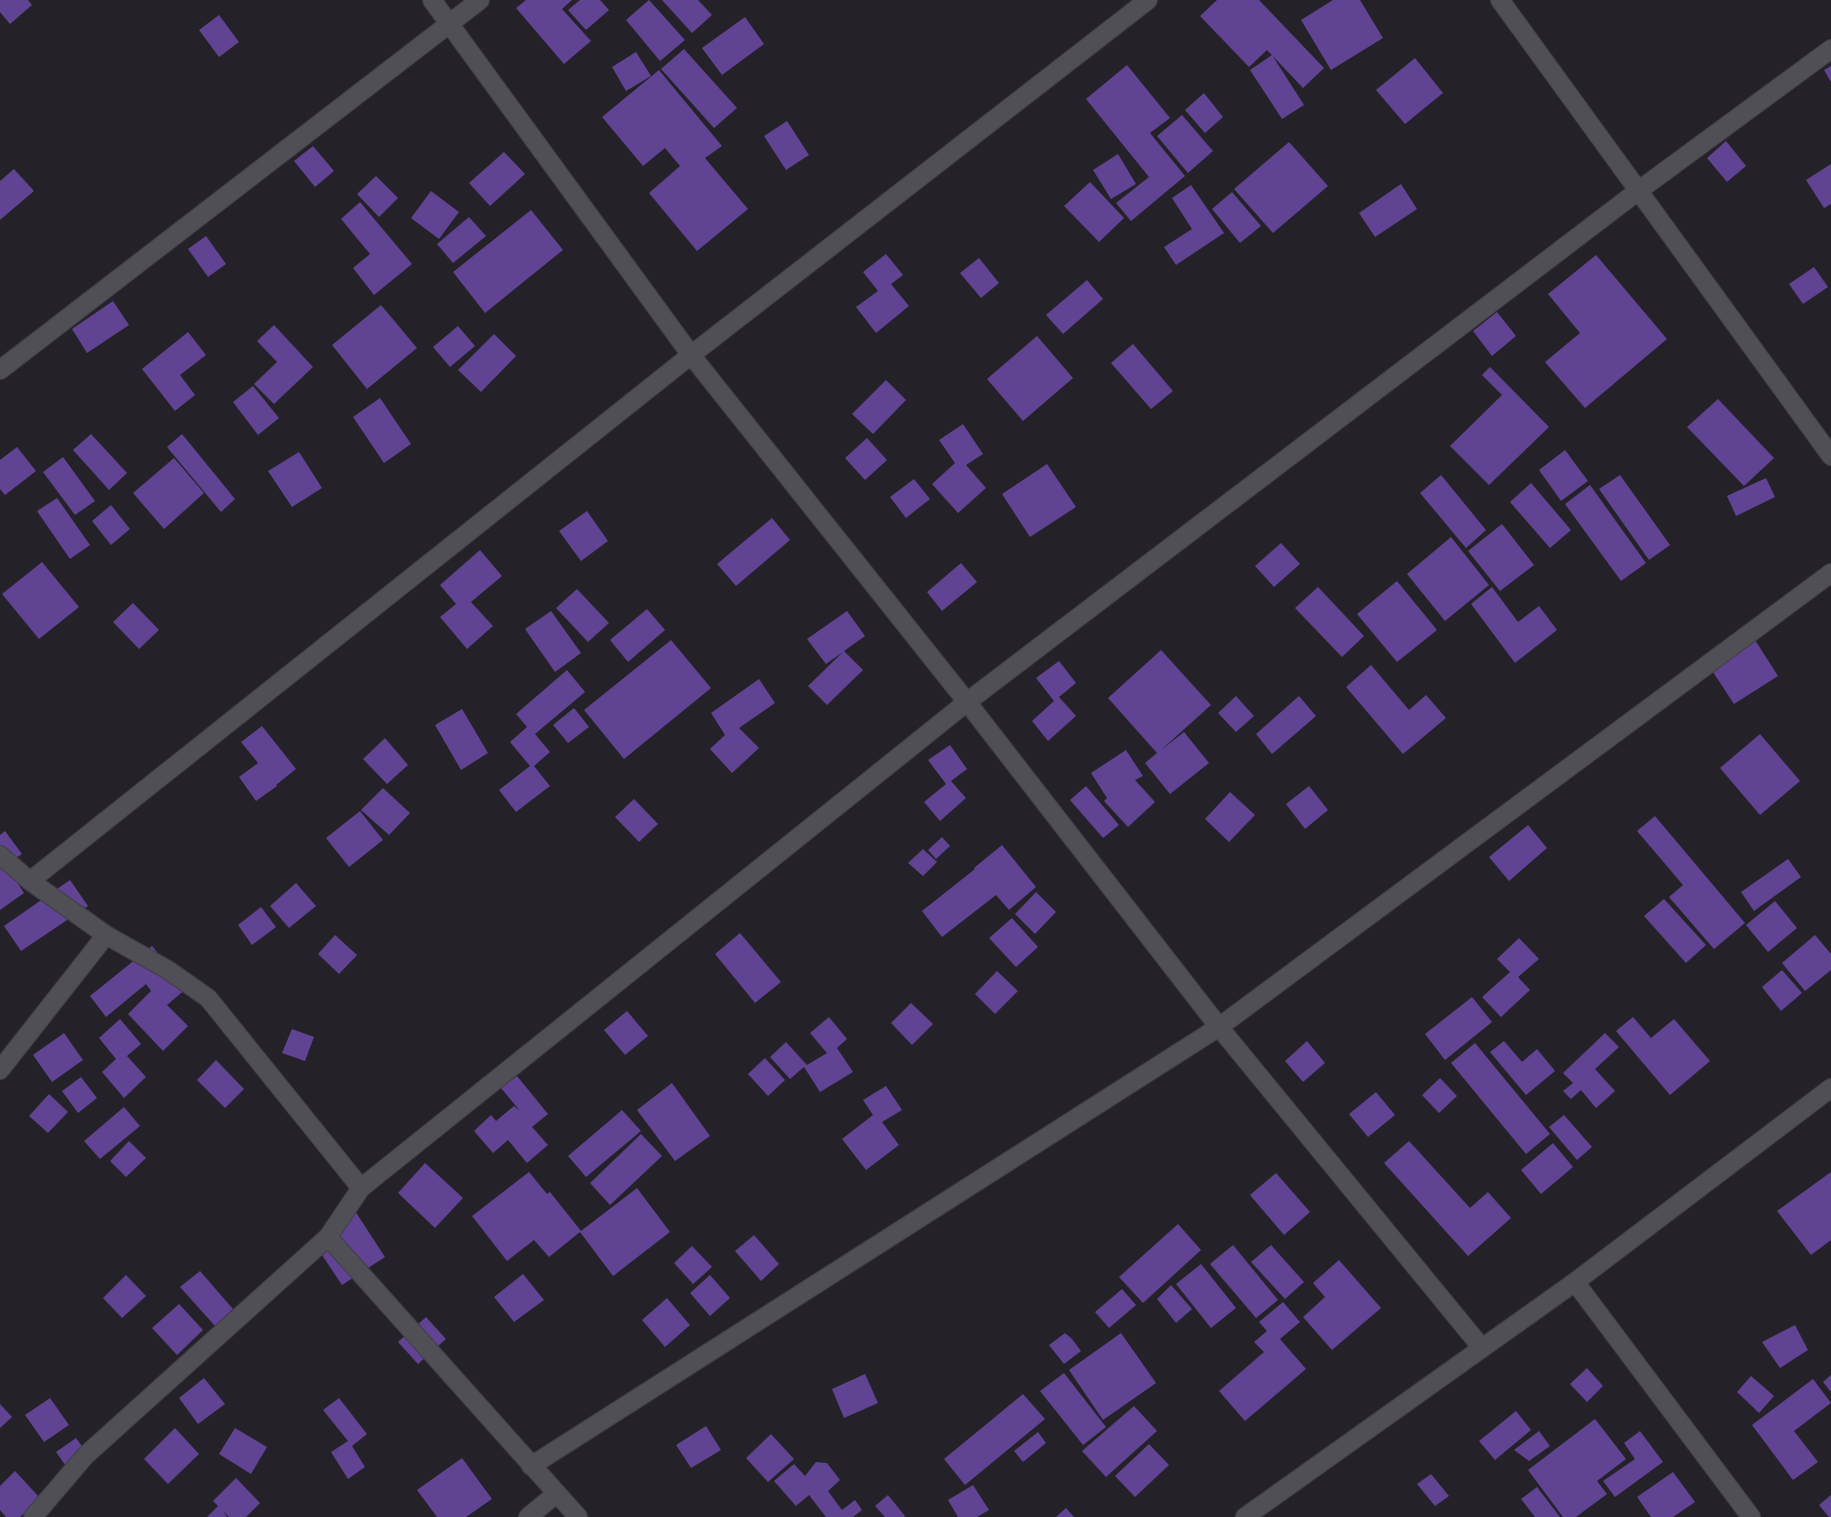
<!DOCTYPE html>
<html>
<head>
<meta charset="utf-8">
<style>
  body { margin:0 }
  canvas { display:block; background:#242228 }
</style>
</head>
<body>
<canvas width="1831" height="1517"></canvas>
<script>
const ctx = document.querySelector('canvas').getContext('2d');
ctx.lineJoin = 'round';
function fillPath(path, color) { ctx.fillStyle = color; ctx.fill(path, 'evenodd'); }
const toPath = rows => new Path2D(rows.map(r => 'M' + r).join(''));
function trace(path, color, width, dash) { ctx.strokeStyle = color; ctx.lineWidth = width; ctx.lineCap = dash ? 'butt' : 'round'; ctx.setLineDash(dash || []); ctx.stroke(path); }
const building = toPath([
  [0,0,28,0,32,5,10,24,0,12],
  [526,0,572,0,562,9,591,41,564,64,516,8],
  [580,0,600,0,609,10,586,30,568,10],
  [649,0,685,40,660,61,626,20],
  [662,0,698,0,712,15,692,33],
  [1217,0,1259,0,1324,68,1303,88,1267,50,1249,67,1200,16],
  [1333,0,1360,0,1383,38,1331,70,1301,20],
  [219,15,239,42,219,57,199,30],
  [745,17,764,44,722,75,702,48],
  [684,49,737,108,714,128,661,69],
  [636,52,651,76,626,91,612,67],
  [1272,55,1304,105,1282,119,1250,70],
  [1415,58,1443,93,1405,124,1376,90],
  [1127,65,1170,118,1150,133,1185,176,1131,221,1116,203,1149,177,1086,99],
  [1831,66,1831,82,1824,70],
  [659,70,722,146,705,158,748,209,697,251,649,193,680,166,665,148,643,166,602,117],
  [1204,93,1223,117,1205,133,1185,110],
  [1182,115,1213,151,1188,173,1157,136],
  [787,121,809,155,786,170,764,136],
  [1726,141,1746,166,1727,182,1707,158],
  [1289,142,1328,186,1273,233,1234,189],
  [313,146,334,171,315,187,294,161],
  [504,152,525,174,490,206,469,183],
  [1118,154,1136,184,1111,199,1093,170],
  [1831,164,1831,204,1824,208,1806,180],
  [14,169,34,191,0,220,0,181],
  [376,176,398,198,379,217,357,194],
  [1090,182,1124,218,1099,242,1064,206],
  [1401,184,1417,209,1375,237,1359,213],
  [1191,185,1224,233,1176,265,1164,247,1192,229,1172,198],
  [431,191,459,212,439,239,411,218],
  [1232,192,1261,226,1240,243,1212,209],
  [360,202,412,264,374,295,353,268,370,254,341,219],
  [531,210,563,250,485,313,453,272],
  [469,217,486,236,453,263,437,244],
  [206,236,226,264,208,277,188,249],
  [886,254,903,275,891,284,909,306,876,333,856,307,878,291,863,272],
  [1596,255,1667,339,1585,408,1545,362,1580,333,1548,294],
  [979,258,999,283,981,298,960,273],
  [1814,267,1828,287,1803,304,1789,284],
  [1087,280,1103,299,1063,334,1046,315],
  [113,301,129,325,87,353,72,329],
  [381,305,417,348,367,389,332,345],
  [1497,312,1516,336,1492,356,1473,331],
  [274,325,313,367,274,404,254,384,277,362,257,341],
  [458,326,475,346,450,367,433,347],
  [188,332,206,355,180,375,195,395,175,411,142,369],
  [494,334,516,356,481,392,458,370],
  [1037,336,1073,378,1023,421,987,379],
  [1133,344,1173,391,1151,409,1111,363],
  [1490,367,1549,427,1489,485,1450,446,1502,395,1482,375],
  [886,380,906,400,873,434,852,414],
  [253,386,279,418,258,435,233,402],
  [380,398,411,444,384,463,353,417],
  [1718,399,1774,458,1744,486,1687,427],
  [963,424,983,454,966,465,986,488,958,513,932,484,955,463,939,440],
  [91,434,127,473,109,490,73,450],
  [182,434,235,499,221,512,167,447],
  [867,438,887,460,865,480,845,458],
  [17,447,36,471,5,495,0,489,0,460],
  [1565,450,1588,481,1561,501,1539,470],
  [299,452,322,488,292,507,268,471],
  [63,457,95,501,75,515,43,472],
  [174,458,204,493,164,529,133,493],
  [1047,464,1076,507,1030,537,1002,494],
  [1441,475,1486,530,1466,548,1420,493],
  [1620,475,1670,545,1649,560,1599,489],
  [1766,478,1775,497,1736,516,1727,496],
  [914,479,930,499,906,518,890,497],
  [1531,483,1571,530,1550,548,1510,502],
  [1590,485,1646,563,1621,581,1565,504],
  [57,498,90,545,70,559,37,511],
  [111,505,130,529,111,545,92,521],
  [587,511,608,541,581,561,559,531],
  [772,518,790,540,736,586,717,564],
  [1502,524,1534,565,1500,591,1468,551],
  [1451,537,1489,585,1445,621,1407,574],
  [1281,543,1300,564,1274,587,1255,566],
  [480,550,502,576,471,602,493,626,467,649,440,617,456,604,440,585],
  [42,562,79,607,39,639,2,594],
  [961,563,977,582,942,611,927,592],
  [1397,581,1437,630,1397,662,1357,614],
  [1318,587,1364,636,1342,657,1295,608],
  [1492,587,1518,622,1539,606,1557,630,1515,663,1471,604],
  [577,589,609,623,588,642,556,608],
  [133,603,159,630,139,649,113,622],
  [647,609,665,630,628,662,610,640],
  [551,611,581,653,555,672,525,629],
  [847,611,865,636,844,651,863,670,827,705,808,686,843,652,826,664,807,639],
  [671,640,711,688,624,759,584,710],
  [1755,640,1778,676,1734,704,1711,669],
  [1161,650,1211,705,1161,750,1184,732,1209,763,1170,794,1145,763,1157,753,1108,698],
  [1059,661,1076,683,1059,697,1076,716,1048,741,1032,721,1054,701,1036,678],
  [1371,665,1409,710,1426,695,1446,718,1403,754,1346,687],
  [567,670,585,692,535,734,550,752,534,766,550,786,516,812,499,790,530,766,510,742,527,727,516,714],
  [759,679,775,703,739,728,759,748,732,773,710,749,725,735,711,713],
  [1236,696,1254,716,1236,732,1218,713],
  [1299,696,1316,716,1272,754,1256,734],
  [574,708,589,727,568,743,553,725],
  [462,709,488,753,461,770,435,725],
  [262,726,296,769,276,785,277,786,256,801,239,777,258,763,241,742],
  [1760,734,1800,781,1760,815,1720,768],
  [385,738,408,765,387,784,363,759],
  [950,745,967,769,951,781,966,798,940,821,924,802,946,784,928,760],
  [1126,750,1143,776,1135,780,1155,802,1128,827,1104,801,1107,798,1091,773],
  [1086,786,1119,825,1103,838,1070,800],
  [1309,786,1328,810,1305,829,1286,804],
  [383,788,410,813,389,835,361,810],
  [1230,792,1255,815,1229,842,1205,819],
  [634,799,658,824,639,842,615,817],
  [360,811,383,840,349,867,326,838],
  [1655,816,1745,923,1714,949,1669,897,1683,885,1637,831],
  [1528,825,1547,848,1509,881,1489,857],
  [5,831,22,854,6,865,24,893,0,910,0,835],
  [942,837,950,846,936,859,928,850],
  [1002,845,1036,887,1009,910,996,895,942,937,922,911,975,869,974,868],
  [923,849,937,862,923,876,908,863],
  [1788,859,1801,877,1754,911,1741,892],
  [70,880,88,906,21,951,4,926],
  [296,883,316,906,289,928,270,906],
  [1036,892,1056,912,1035,934,1015,914],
  [1664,899,1706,945,1686,963,1644,916],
  [1775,901,1797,928,1768,952,1746,925],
  [261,907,276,927,252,945,238,925],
  [1012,918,1038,947,1016,967,989,938],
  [740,933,781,982,755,1003,715,954],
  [335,935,357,955,339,974,318,954],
  [1815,935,1831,954,1831,970,1805,991,1782,963],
  [1519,938,1539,959,1518,977,1530,990,1501,1017,1482,997,1510,972,1497,959],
  [152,946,187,988,167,1005,188,1026,163,1051,128,1014,151,991,146,984,106,1017,90,996],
  [1782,970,1802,993,1781,1011,1762,987],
  [997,971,1018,991,995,1014,975,994],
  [1472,997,1492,1022,1445,1060,1425,1034],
  [911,1003,933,1024,912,1045,891,1023],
  [627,1011,648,1036,625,1055,604,1030],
  [829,1017,847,1039,837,1048,853,1072,820,1092,804,1067,790,1079,770,1057,786,1042,807,1065,827,1053,810,1033],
  [1633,1017,1651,1038,1674,1019,1710,1061,1670,1095,1616,1031],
  [120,1019,141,1044,127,1056,146,1077,124,1098,102,1072,116,1059,99,1038],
  [292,1029,314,1037,305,1061,282,1053],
  [64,1033,83,1060,52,1082,33,1055],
  [1605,1033,1619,1047,1595,1069,1615,1091,1596,1108,1581,1090,1571,1099,1563,1091,1573,1083,1563,1073],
  [1307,1041,1325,1063,1303,1082,1285,1061],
  [1504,1041,1522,1062,1537,1049,1555,1071,1526,1095,1490,1052],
  [1475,1043,1550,1134,1526,1154,1451,1063],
  [765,1058,785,1080,768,1096,748,1074],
  [216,1060,244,1089,225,1108,197,1080],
  [517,1076,548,1114,532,1127,548,1145,527,1163,508,1140,493,1153,474,1131,491,1115,496,1121,514,1106,520,1111,501,1088],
  [81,1077,97,1098,78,1113,62,1091],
  [1440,1078,1457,1096,1439,1113,1422,1095],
  [672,1083,710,1136,675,1161,637,1110],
  [886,1086,902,1110,882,1122,899,1145,866,1170,842,1139,873,1115,863,1100],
  [1376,1092,1395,1115,1368,1137,1349,1114],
  [49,1094,68,1112,48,1133,29,1116],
  [124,1107,140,1126,100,1159,84,1141],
  [622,1110,641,1131,586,1177,568,1156],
  [1564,1115,1592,1147,1577,1160,1549,1127],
  [641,1134,662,1156,610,1205,590,1183],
  [129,1141,146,1158,126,1177,110,1161],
  [1409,1141,1470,1208,1488,1192,1511,1218,1468,1256,1384,1163],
  [1553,1143,1573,1167,1541,1194,1521,1170],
  [425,1163,463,1198,435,1228,398,1193],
  [529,1172,547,1194,550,1192,581,1231,637,1188,670,1232,613,1276,580,1232,549,1257,534,1240,507,1261,472,1216],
  [1831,1172,1831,1240,1811,1255,1777,1211],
  [1276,1173,1310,1212,1284,1235,1250,1195],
  [355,1211,385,1257,342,1285,312,1240],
  [1178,1224,1201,1250,1143,1303,1119,1277],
  [754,1235,779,1264,761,1281,735,1251],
  [1233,1245,1278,1300,1256,1318,1210,1264],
  [1271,1245,1304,1282,1285,1299,1251,1262],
  [692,1246,712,1267,693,1284,674,1263],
  [1339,1260,1381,1308,1332,1350,1303,1317,1325,1297,1313,1283],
  [1201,1264,1236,1308,1211,1328,1176,1284],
  [200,1271,233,1309,215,1326,180,1287],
  [523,1274,544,1300,514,1322,494,1297],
  [126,1275,146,1296,122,1318,103,1298],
  [710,1275,730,1298,710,1316,690,1293],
  [1171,1285,1192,1309,1176,1323,1157,1299],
  [1122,1289,1136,1305,1109,1328,1095,1312],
  [667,1298,690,1325,665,1347,642,1320],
  [1283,1302,1300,1322,1280,1339,1306,1369,1245,1421,1219,1391,1264,1352,1254,1342,1267,1331,1259,1322],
  [179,1304,203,1330,177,1355,152,1328],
  [426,1317,446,1339,418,1364,398,1342],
  [1795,1325,1808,1350,1780,1368,1762,1342],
  [1065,1333,1072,1339,1081,1351,1064,1364,1049,1345],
  [1121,1333,1156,1383,1103,1420,1069,1370],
  [1587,1368,1603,1386,1587,1402,1570,1384],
  [1064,1373,1106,1427,1083,1445,1040,1391],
  [865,1374,878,1403,844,1418,832,1389],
  [1831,1375,1831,1392,1823,1382],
  [1751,1376,1774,1396,1759,1413,1737,1392],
  [204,1378,225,1404,198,1424,179,1398],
  [1813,1379,1831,1403,1794,1431,1818,1462,1793,1480,1752,1425],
  [1023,1394,1045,1419,965,1485,944,1459],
  [50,1398,69,1425,44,1442,25,1415],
  [339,1398,367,1434,352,1446,365,1467,348,1479,331,1452,348,1441,323,1410],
  [0,1404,12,1417,0,1428],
  [1134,1406,1157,1431,1106,1477,1082,1451],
  [1516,1411,1531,1430,1495,1460,1479,1441],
  [1595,1419,1626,1459,1597,1481,1607,1494,1576,1517,1563,1517,1528,1470],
  [706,1426,721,1450,691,1468,676,1445],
  [175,1428,199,1454,168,1484,144,1459],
  [235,1428,267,1447,251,1474,219,1454],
  [1539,1431,1550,1446,1529,1461,1514,1450],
  [1640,1431,1663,1462,1615,1497,1603,1481,1635,1459,1624,1443],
  [1038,1432,1046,1443,1023,1462,1014,1451],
  [771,1434,794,1459,768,1482,746,1458],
  [76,1438,93,1461,73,1476,56,1452],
  [1149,1444,1169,1465,1135,1497,1115,1476],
  [462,1458,492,1499,466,1517,437,1517,417,1490],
  [816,1462,827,1463,840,1480,828,1491,842,1510,855,1500,862,1510,853,1517,826,1517,809,1495,796,1506,774,1481,794,1464,805,1476],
  [15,1471,40,1498,20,1517,6,1517,0,1510,0,1486],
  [1673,1472,1695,1502,1673,1517,1651,1517,1637,1497],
  [1431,1474,1449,1496,1435,1506,1417,1484],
  [236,1478,260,1503,246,1517,229,1517,223,1511,227,1517,207,1517,218,1506,213,1501],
  [973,1485,989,1510,977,1517,958,1517,948,1500],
  [1537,1487,1560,1517,1535,1517,1521,1499],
  [888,1495,905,1516,904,1517,885,1517,875,1506],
  [1831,1495,1831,1517,1829,1517,1819,1505],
  [1066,1508,1074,1517,1056,1517]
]);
const minor = toPath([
  [432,0,691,355,967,702,1219,1027,1482,1348],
  [1500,0,1831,456],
  [0,370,480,0],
  [0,855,30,881,106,935,168,970,208,998,361,1188],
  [30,881,691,355,1148,0],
  [0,1070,106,935],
  [328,1237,578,1517],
  [1575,1282,1751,1517],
  [531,1466,1219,1027,1831,573],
  [33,1517,86,1455,328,1237,361,1188,967,702,1638,191,1831,49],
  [528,1517,556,1494],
  [1245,1517,1575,1282,1831,1088]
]);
fillPath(building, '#604392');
trace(minor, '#413f45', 20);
trace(minor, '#514f56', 18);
</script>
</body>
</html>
